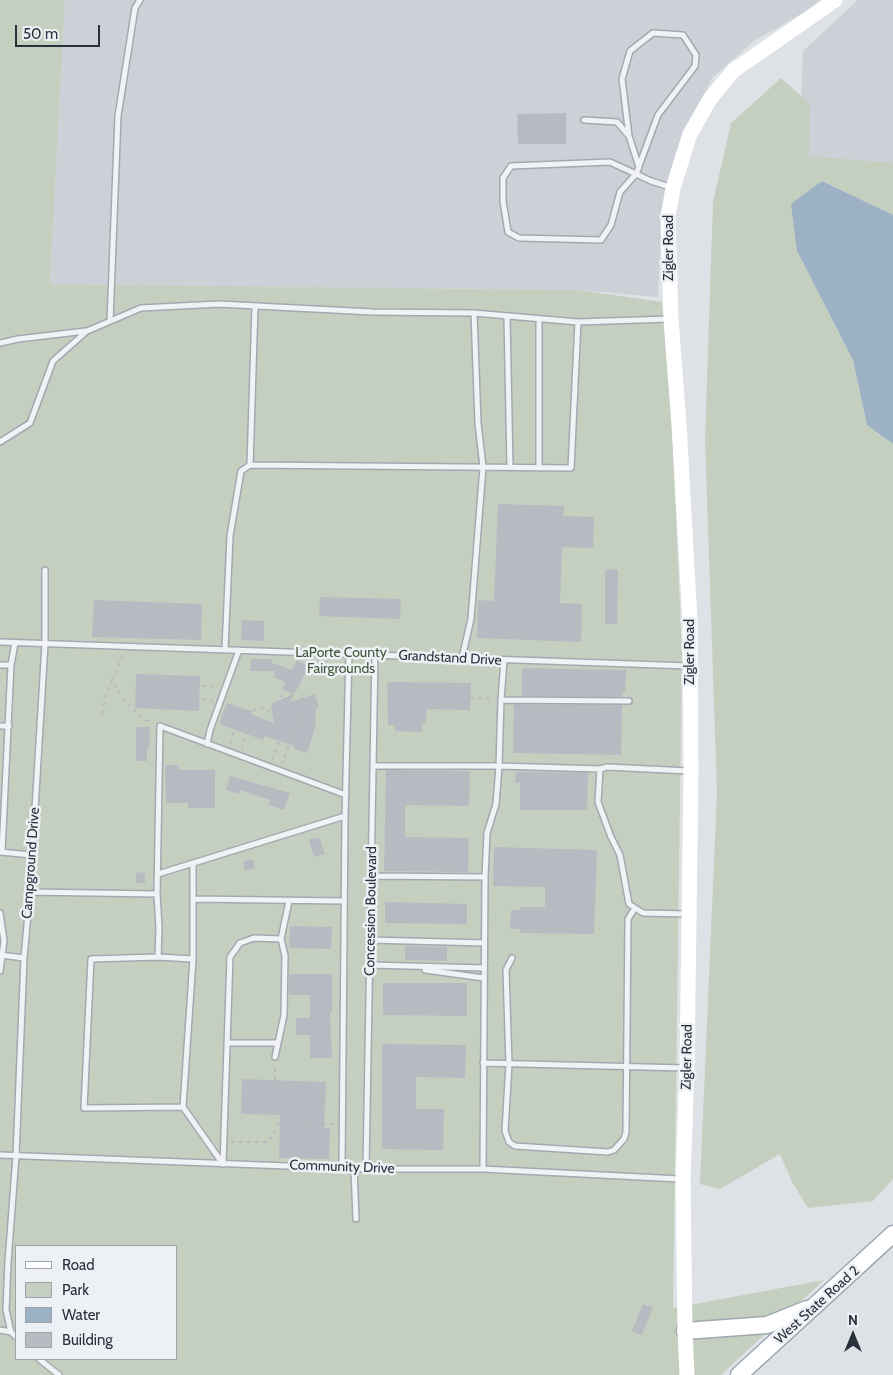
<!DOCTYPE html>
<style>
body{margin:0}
#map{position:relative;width:893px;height:1375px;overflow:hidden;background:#dee2e6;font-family:Cabin,sans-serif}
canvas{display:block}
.legend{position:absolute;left:15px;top:1245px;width:162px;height:115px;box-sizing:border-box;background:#edf0f4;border:1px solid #9fa4aa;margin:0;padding:6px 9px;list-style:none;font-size:15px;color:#29313c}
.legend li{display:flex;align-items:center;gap:10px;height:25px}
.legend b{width:25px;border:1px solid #9fa4aa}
.north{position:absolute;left:828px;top:1310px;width:50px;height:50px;-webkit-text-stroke:4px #edf0f4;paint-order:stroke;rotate:0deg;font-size:14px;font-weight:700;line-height:20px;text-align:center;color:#29313c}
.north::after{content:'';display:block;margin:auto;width:18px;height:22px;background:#29313c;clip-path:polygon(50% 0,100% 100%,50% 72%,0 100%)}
.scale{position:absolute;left:15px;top:25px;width:85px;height:22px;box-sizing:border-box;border:2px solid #29313c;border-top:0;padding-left:6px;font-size:15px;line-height:18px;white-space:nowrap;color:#29313c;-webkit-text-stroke:4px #edf0f4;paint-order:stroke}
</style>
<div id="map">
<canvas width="893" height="1375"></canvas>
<ul class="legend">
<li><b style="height:6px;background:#fff"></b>Road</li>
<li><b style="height:14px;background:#c5cfc0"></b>Park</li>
<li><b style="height:14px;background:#9cb1c3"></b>Water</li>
<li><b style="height:14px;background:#b6bbc2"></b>Building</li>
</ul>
<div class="north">N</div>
<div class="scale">50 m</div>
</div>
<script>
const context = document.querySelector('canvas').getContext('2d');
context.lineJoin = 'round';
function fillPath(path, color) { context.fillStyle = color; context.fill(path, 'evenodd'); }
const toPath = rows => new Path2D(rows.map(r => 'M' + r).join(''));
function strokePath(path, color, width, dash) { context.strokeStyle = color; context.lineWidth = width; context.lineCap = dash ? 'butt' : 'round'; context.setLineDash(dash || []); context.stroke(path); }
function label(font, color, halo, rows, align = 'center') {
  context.font = font + ' Cabin,sans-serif'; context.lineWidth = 5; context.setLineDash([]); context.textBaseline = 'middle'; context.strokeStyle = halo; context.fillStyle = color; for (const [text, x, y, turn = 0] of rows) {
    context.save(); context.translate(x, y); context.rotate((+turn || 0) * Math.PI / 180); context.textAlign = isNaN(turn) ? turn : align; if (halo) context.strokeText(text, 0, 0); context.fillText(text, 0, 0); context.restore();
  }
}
const built = toPath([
 [65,0,821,0,810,9,754,41,712,78,675,154,662,206,658,297,578,290,50,284],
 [858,0,893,0,893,168,799,160,803,51]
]);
const green = toPath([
 [0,0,65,0,50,284,578,290,662,302,672,425,682,652,673,1308,824,1280,726,1370,722,1375,0,1375],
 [16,1246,176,1246,176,1359,16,1359],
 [781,78,810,104,809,156,893,163,893,215,822,181,797,251,853,360,867,425,893,444,893,1179,873,1201,808,1208,792,1182,780,1154,720,1189,700,1184,717,792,705,440,713,202,731,123]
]);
const water = toPath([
 [822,181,893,215,893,444,867,425,853,360,797,251,791,204]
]);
const building = toPath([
 [566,113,566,144,518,144,517,114],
 [498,504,564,506,563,516,594,517,593,548,562,547,560,603,582,604,581,642,477,638,478,600,494,601],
 [605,569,618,570,617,624,605,624],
 [320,597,401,599,400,619,319,616],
 [94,600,202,604,201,640,92,637],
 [242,620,264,621,264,641,241,640],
 [251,659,272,659,272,663,292,670,297,660,309,667,290,702,315,694,319,706,316,707,315,728,307,753,294,749,295,746,265,736,263,740,219,724,227,703,251,711,251,714,274,723,271,706,273,703,293,694,282,689,286,682,273,677,275,671,250,671],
 [522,668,626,670,625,692,622,692,622,697,522,696],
 [136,674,200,676,199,711,135,708],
 [387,682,471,683,470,710,427,709,426,723,422,723,422,732,395,731,395,725,388,725],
 [514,704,622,705,621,755,513,753],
 [136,727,150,727,149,749,147,749,147,761,136,761],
 [165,765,179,765,179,770,215,770,215,808,188,808,188,803,166,803],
 [386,770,470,771,469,806,405,805,405,837,469,838,468,872,384,871],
 [516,772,588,773,587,810,520,810,520,783,515,783],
 [230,776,290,793,284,810,269,805,270,800,240,790,239,794,226,790],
 [319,837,325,854,314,857,309,840],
 [494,847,597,850,594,934,520,933,520,929,510,929,511,910,520,910,520,907,545,907,545,887,493,886],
 [253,859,255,868,245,871,243,862],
 [136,872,145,873,145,883,136,883],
 [385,902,467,904,467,924,385,923],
 [290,926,332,927,331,949,289,948],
 [405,946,447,947,447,961,405,960],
 [289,974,332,974,332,1012,330,1012,332,1058,310,1058,310,1035,296,1035,296,1018,310,1018,310,995,289,995],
 [383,983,467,983,467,1016,383,1015],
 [382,1044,466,1045,465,1078,416,1077,416,1109,444,1109,443,1150,382,1149],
 [242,1079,326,1082,324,1128,330,1128,329,1159,279,1158,280,1115,241,1114],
 [643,1304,653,1307,642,1335,632,1331]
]);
const path = toPath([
 [123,655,112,680,121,696,142,719,153,723],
 [202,686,218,687],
 [470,698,493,699],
 [202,699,213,701],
 [102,714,105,698,112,680],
 [230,744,234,730],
 [242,749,246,721,254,710,262,708,277,715,282,711,283,705,280,696,284,696,292,700,298,709,300,718,282,763],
 [272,760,279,742],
 [275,1080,275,1064],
 [231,1142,269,1142,279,1122,334,1124]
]);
const lane = toPath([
 [584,120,617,122,629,136,639,167,636,174,620,192,611,225,601,240,519,238,508,232,503,201,503,178,511,166,610,162,636,174,651,181,670,187],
 [629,136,622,79,630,51,653,33,683,35,696,55,695,66,658,115,639,166],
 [507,317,510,467],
 [110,321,118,116,135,8,140,0],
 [0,343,18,339,86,331],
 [0,442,30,423,53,361,87,331,141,308,219,304,372,312,474,313,578,322,669,319],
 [250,465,571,468,578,322],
 [539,468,539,319],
 [0,642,689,666],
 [225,649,230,536,241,471,250,465,255,306],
 [462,658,471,619,483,467,478,423,474,313],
 [0,665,11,665],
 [501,700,629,701],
 [0,726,9,726],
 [207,744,210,730,239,650],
 [373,766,499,766,600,769],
 [0,852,32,855],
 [2,852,11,665,15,643],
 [193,864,193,959,158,957,159,928,157,894,160,726,346,795],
 [158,874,345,816],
 [371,876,485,877],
 [30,892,157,894],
 [193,899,344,901],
 [0,913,4,941,0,971],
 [688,914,643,913,629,904,620,855,611,837,598,802,600,769,607,767,689,771],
 [370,940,484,943],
 [0,955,24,958],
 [158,957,91,959,84,1108,183,1107,193,959],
 [512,958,506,970,509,1064,505,1131,509,1142,515,1146,608,1152,614,1150,624,1139,626,1132,628,919,635,908],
 [370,965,484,968],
 [425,970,484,978],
 [227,1043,277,1043],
 [275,1057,284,1015,285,956,281,939],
 [483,1063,685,1068],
 [183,1107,223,1164,230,957,240,943,254,938,281,939,289,901],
 [0,1155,366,1169,483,1169,680,1179],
 [342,1168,345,816,349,653],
 [354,1168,356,1219],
 [366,1169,375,654],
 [483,1169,485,877,487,833,496,804,499,766,501,700,504,660],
 [0,1330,11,1332,16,1337],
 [11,1332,6,1310,8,1262,16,1156,24,958,30,892,45,644,45,570],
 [39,1359,59,1375]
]);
const secondary = toPath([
 [687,1375,685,1331,683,1179,687,1068,691,772,690,622,679,424,671,319,668,217,673,188,690,134,710,99,733,71,835,0]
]);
const primary = toPath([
 [685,1331,767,1325,807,1309],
 [739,1375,893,1234]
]);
const streetNames = [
 ["Zigler Road",669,248,-90],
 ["Zigler Road",690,652,-90],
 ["Grandstand Drive",450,658,3],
 ["Campground Drive",31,863,-86],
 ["Concession Boulevard",371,911,-89],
 ["Zigler Road",687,1057,-89],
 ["Community Drive",342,1167,2],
 ["West State Road 2",817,1305,-42]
];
const parkNames = [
 ["LaPorte County",341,653],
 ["Fairgrounds",341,669]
];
fillPath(built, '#ccd1d8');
fillPath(green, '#c5cfc0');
fillPath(water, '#9cb1c3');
fillPath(building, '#b6bbc2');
strokePath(lane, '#a4a9b0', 8);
strokePath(primary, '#9fa7b1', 19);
strokePath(path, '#b8bcc1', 2, [4, 4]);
strokePath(lane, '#f0f2f5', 5);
strokePath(secondary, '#fff', 15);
strokePath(primary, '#fff', 16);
label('14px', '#29313c', '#edf0f4', streetNames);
label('14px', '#3f5637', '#edf0f4', parkNames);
</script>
